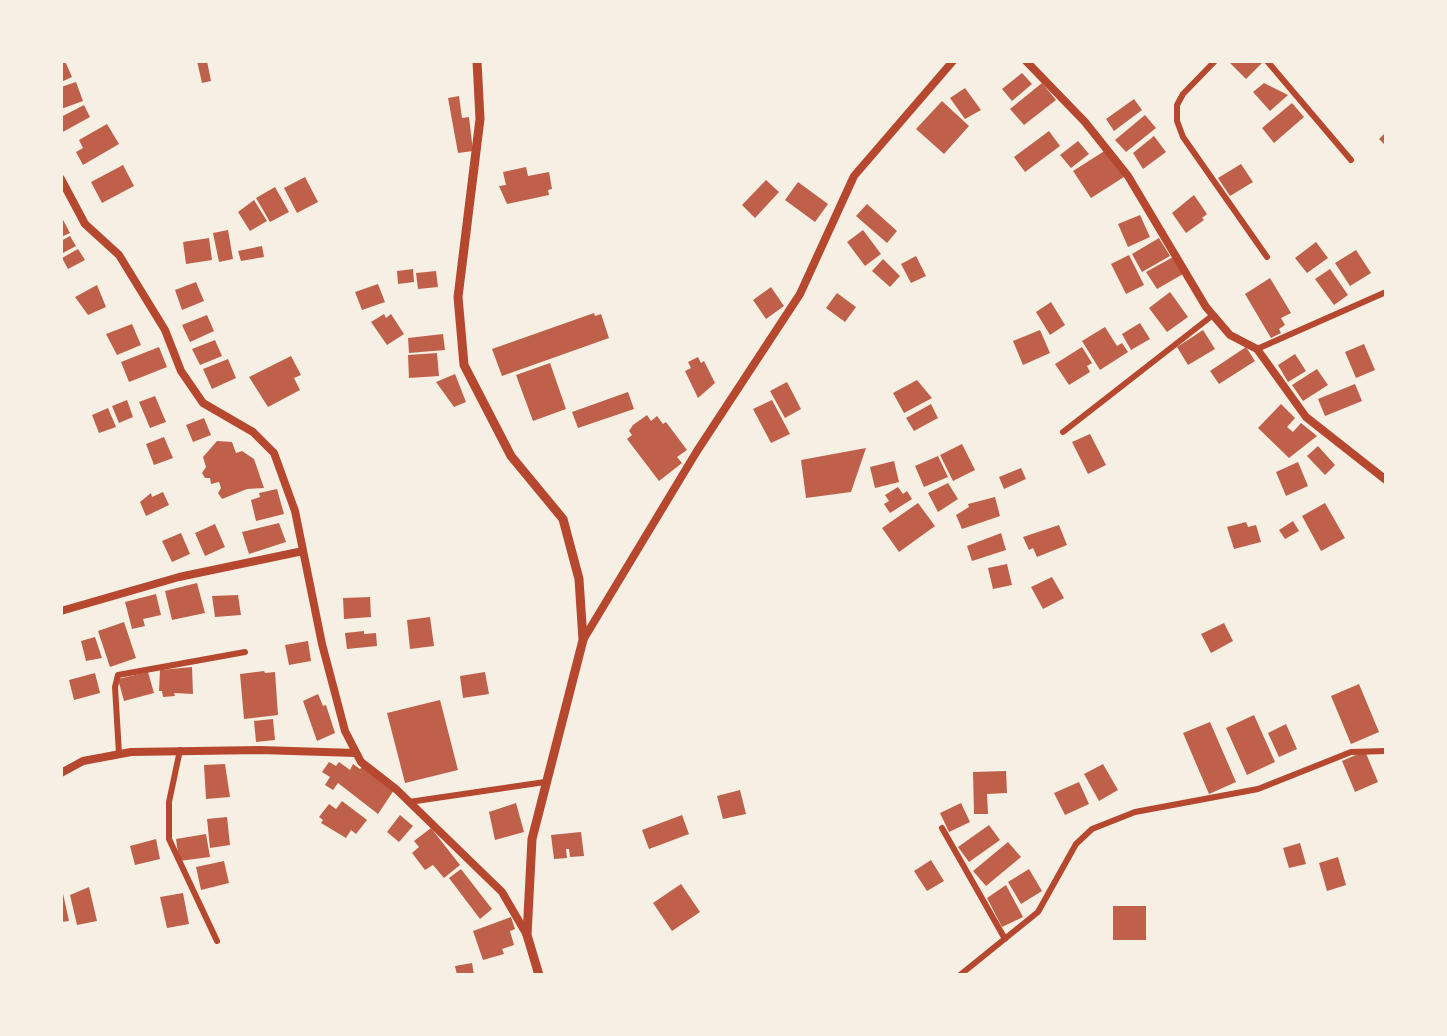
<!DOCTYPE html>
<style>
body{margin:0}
#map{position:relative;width:1447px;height:1036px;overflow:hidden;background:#f6efe4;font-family:Georgia,serif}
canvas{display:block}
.frame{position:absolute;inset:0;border:63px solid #f6efe4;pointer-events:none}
</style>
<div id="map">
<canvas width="1447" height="1036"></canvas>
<div class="frame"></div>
</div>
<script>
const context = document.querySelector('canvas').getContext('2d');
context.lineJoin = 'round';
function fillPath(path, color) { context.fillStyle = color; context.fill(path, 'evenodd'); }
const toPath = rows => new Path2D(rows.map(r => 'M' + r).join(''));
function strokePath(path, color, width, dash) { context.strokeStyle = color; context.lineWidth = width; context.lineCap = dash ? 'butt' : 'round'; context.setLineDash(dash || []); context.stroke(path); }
const building = toPath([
 [61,61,65,61,72,77,61,82],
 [197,61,207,61,211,81,202,83],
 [1228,61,1264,61,1246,79],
 [1022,73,1032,84,1012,101,1002,89],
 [76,82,83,101,61,109,61,87],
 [1042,83,1056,100,1024,125,1010,109],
 [1264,83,1288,95,1270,111,1253,92],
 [965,88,981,110,965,119,950,98],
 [459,96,462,118,469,117,473,151,458,153,448,98],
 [1134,99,1142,110,1114,131,1106,119],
 [942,101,969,126,944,154,916,129],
 [1292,103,1304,117,1274,143,1262,128],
 [84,105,90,117,61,133,61,117],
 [1145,115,1156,128,1126,152,1115,140],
 [107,124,119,144,83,165,76,152,83,148,79,140],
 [1049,131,1060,146,1025,172,1014,157],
 [1386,132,1386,146,1379,139],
 [1154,136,1166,152,1143,169,1133,153],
 [1078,141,1089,154,1071,168,1060,155],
 [1106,150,1124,177,1091,198,1073,171],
 [1241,164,1253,182,1230,196,1218,178],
 [123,165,134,186,102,203,91,182],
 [526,167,528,176,549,172,552,189,548,190,549,195,507,204,499,186,506,185,503,172],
 [305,177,318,202,297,213,284,188],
 [766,180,779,192,755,218,742,205],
 [798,182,828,204,815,222,785,200],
 [275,187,289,212,270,222,256,198],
 [1194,195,1207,214,1202,218,1204,220,1186,233,1172,213],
 [254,200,267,221,250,231,238,212],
 [867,204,897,231,887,243,856,216],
 [1140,215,1150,237,1128,247,1118,224],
 [61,216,70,233,61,237],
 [228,230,233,259,219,262,213,233],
 [863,230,881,254,865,266,847,242],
 [70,236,76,246,61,254,61,241],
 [209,238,212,260,186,264,183,242],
 [1159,238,1170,256,1142,272,1132,254],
 [1316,242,1328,258,1307,273,1295,258],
 [262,246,264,257,241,261,238,251],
 [78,249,85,260,68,269,62,258],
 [1356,250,1371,273,1350,286,1335,263],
 [1129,255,1144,285,1126,294,1111,264],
 [916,256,926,276,911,283,901,264],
 [1173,257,1183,274,1157,289,1146,272],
 [883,259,900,276,890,287,872,271],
 [413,269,414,282,398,284,397,271],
 [1330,269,1348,295,1334,305,1315,279],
 [436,271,438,287,418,289,416,273],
 [1270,278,1291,313,1281,318,1285,325,1279,329,1281,333,1271,338,1245,294],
 [196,282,204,301,182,310,175,290],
 [378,284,385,302,362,310,355,292],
 [97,285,106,307,88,315,75,297],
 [771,287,784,306,766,319,753,300],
 [1170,292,1188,317,1167,332,1149,308],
 [837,293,856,307,845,322,826,308],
 [1051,302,1065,325,1050,335,1036,312],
 [594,313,595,316,601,314,609,338,502,376,492,349],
 [384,314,386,318,391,314,404,334,387,345,371,322],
 [207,315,214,331,190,342,182,325],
 [1140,323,1150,339,1131,350,1122,334],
 [132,324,141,345,117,355,106,334],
 [1105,327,1117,346,1122,343,1128,352,1100,370,1082,341],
 [1040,330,1050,353,1023,365,1013,341],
 [1203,330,1215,349,1188,365,1177,347],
 [443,334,445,350,409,353,408,338],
 [215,340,222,356,200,365,192,349],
 [1364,344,1375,370,1356,378,1345,352],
 [159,347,167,367,129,382,121,362],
 [1082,347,1092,363,1087,366,1090,372,1069,385,1055,364],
 [1246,347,1255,361,1219,384,1210,371],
 [437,353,439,376,409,378,408,355],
 [1295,354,1306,371,1288,382,1278,365],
 [291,356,301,375,294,378,300,390,268,407,249,377],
 [698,357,701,363,704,361,715,383,698,398,685,371,691,368,688,362],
 [228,359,236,378,212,389,203,369],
 [550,363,566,409,533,421,516,375],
 [1317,369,1328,385,1303,401,1292,385],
 [455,374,466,402,454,407,436,382],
 [917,380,932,398,904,413,893,393],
 [787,382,801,409,785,418,770,391],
 [1355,384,1362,401,1325,416,1318,399],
 [628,392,634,409,578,428,572,412],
 [155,396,166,422,150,428,139,402],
 [127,400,133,417,119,423,112,406],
 [772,400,790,434,771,443,753,409],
 [931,404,938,418,914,431,906,418],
 [1281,404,1295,418,1287,427,1293,432,1301,423,1317,436,1289,458,1258,428],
 [108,408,116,427,99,433,92,415],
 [647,415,651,421,657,416,663,424,666,422,687,450,677,457,682,463,659,481,627,439,632,435,629,431,633,425],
 [204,418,211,435,193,442,186,425],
 [1090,434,1106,465,1088,474,1072,442],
 [164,437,173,458,154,465,146,444],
 [217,441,232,442,236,453,242,451,254,459,264,488,247,489,222,499,218,493,221,488,219,482,211,484,210,478,205,478,202,473,206,467,203,457],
 [962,444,975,470,953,481,940,455],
 [1318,446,1335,465,1325,475,1307,456],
 [866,448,851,492,806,498,801,460],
 [938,456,948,477,924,487,915,466],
 [894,461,899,482,875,488,870,467],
 [1298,462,1308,486,1286,496,1276,472],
 [1021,468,1026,479,1004,489,999,477],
 [948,483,958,499,938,512,928,493],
 [898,487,903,494,907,491,912,499,890,513,884,504,889,501,885,495],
 [277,489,284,514,256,521,251,500,260,497,259,493],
 [163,492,169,505,146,516,140,502,151,493,152,497],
 [995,497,1000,516,962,529,956,515,969,507,968,504],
 [918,503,935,526,899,552,882,528],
 [1325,503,1345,538,1321,551,1302,516],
 [1293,521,1299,531,1285,539,1279,530],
 [1246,522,1248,527,1256,525,1261,542,1234,549,1227,527],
 [279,523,286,542,249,554,242,532],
 [215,524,225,547,205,556,195,533],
 [1059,525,1067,545,1037,557,1033,548,1029,550,1023,537],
 [181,533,190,554,172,562,162,541],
 [1001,533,1006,550,972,561,967,546],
 [1007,564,1012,585,993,589,988,568],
 [1052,577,1064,598,1043,609,1031,587],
 [197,583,205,613,172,620,165,591],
 [156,594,161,615,143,619,145,626,132,629,125,602],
 [238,595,241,615,215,617,212,596],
 [370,597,371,617,344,619,343,598],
 [430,617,434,646,410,649,407,620],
 [124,622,136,658,110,667,98,631],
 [1224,623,1233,641,1211,653,1201,634],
 [364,631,364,634,376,633,377,646,347,649,345,633],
 [95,637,102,658,86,661,81,641],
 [308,641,311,661,289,665,285,645],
 [192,667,193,694,174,693,175,696,163,697,162,691,159,691,160,670],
 [264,671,265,673,275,672,278,715,244,719,240,674],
 [148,672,154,693,124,701,118,679],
 [485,672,489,694,463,698,460,676],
 [95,673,100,693,74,700,69,680],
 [1359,684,1379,732,1351,744,1331,696],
 [318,694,323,706,326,705,335,733,317,741,303,701],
 [440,700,458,770,405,783,387,713],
 [1254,715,1275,762,1247,775,1226,728],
 [273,719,275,740,256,742,254,721],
 [1210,722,1236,782,1209,794,1183,733],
 [1286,724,1297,749,1279,757,1268,733],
 [1365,751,1378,782,1355,792,1342,761],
 [329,762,336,766,339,762,350,770,353,764,360,769,362,767,394,790,378,814,338,783,333,790,325,785,330,777,322,772],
 [225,764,230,797,206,799,204,765],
 [1103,764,1118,790,1099,801,1084,774],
 [1006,771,1007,793,987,794,988,814,974,814,973,772],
 [1079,782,1089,804,1065,815,1054,793],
 [740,790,746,814,723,819,717,796],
 [342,801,367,820,356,834,351,830,346,838,321,823,323,820,319,817,329,804,336,809],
 [516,803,524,832,495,840,489,812],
 [961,803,970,822,949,832,940,813],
 [400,815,413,826,399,842,387,832],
 [682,815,689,834,649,849,642,830],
 [227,817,230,845,210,848,207,819],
 [989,825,1000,840,969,862,958,847],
 [431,828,460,865,444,878,433,865,425,870,412,853,419,847,414,841],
 [581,832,584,856,570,857,569,849,566,849,567,858,554,859,551,835],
 [206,834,210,857,179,861,176,839],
 [156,839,160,859,135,865,130,846],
 [1008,842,1021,857,986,886,973,871],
 [1300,843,1306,864,1289,868,1283,848],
 [1338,857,1346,885,1327,891,1319,863],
 [931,860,944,881,927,891,914,871],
 [224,861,229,883,201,890,196,867],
 [461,869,492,909,480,919,449,878],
 [1029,869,1042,891,1021,904,1008,882],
 [681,884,700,912,672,931,653,903],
 [1006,885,1023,917,1002,927,987,898],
 [89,887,97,921,77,925,70,895],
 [62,889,69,921,61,922,61,890],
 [183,893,189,924,167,928,160,897],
 [1113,906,1146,906,1146,940,1113,940],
 [511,917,515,929,510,931,514,945,502,949,504,954,483,960,473,931],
 [472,963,474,975,457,975,455,966]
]);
const minor = toPath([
 [1215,61,1183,94,1177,105,1177,121,1183,137,1267,257],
 [1267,61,1351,160],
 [1257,349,1386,292],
 [1063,432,1213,315],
 [180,750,169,802,169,839,217,941],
 [119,754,115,687,118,675,245,652],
 [409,802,545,782],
 [942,828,1005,939],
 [960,975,1038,912,1076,844,1092,829,1135,812,1258,789,1351,752,1386,751]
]);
const tertiary = toPath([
 [1026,61,1085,122,1128,176,1206,307,1230,335,1257,349,1306,417,1386,480],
 [61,179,85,224,119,255,165,330,181,371,203,403,253,432,274,453,295,511,322,644,345,731,361,762,397,790,502,892,527,935],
 [61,611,179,577,303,551],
 [583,640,697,451,800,294,854,176,953,61],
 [61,773,83,761,131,752,260,750,356,753]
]);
const secondary = toPath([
 [477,61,480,119,458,297,464,365,511,456,563,519,579,579,583,640,532,839,527,935,539,975]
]);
fillPath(building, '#bf614a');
strokePath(minor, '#b5482f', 6);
strokePath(tertiary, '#b5482f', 8);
strokePath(secondary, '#b5482f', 9);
</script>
